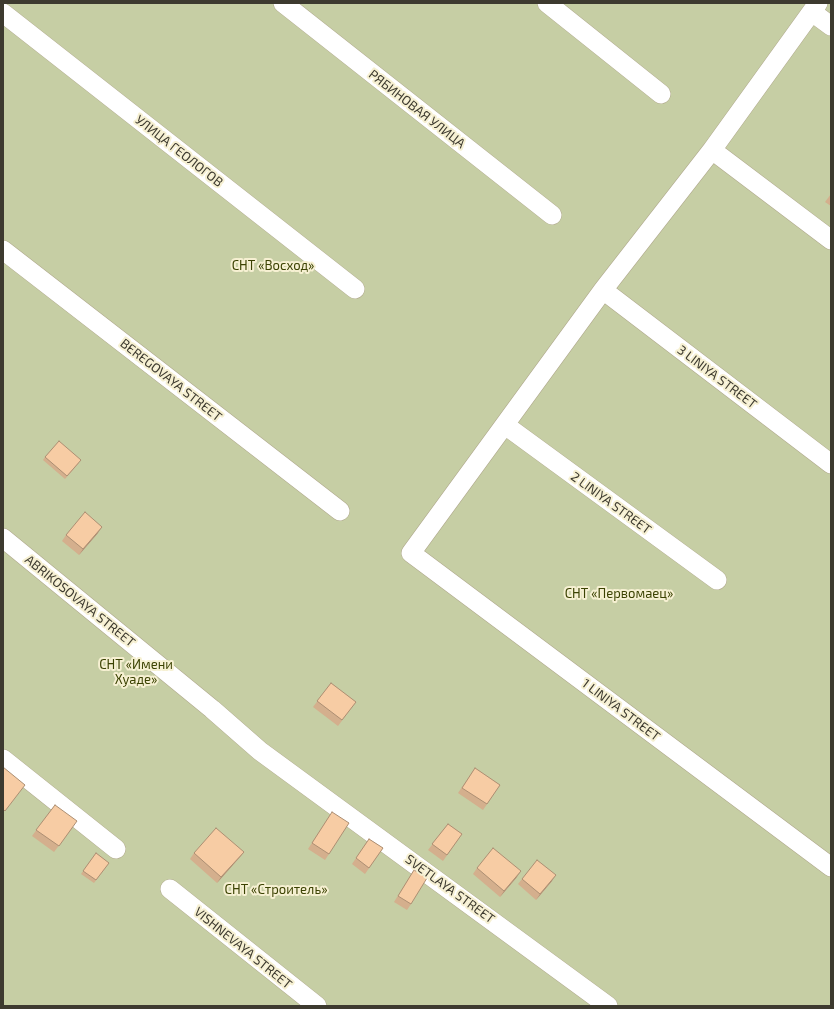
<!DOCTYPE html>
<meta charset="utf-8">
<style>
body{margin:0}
#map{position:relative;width:834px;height:1009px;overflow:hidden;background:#f6f0d2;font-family:"Exo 2",sans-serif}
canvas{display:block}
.frame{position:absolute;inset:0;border:4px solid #3d3a2f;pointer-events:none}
</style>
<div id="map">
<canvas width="834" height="1009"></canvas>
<div class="frame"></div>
</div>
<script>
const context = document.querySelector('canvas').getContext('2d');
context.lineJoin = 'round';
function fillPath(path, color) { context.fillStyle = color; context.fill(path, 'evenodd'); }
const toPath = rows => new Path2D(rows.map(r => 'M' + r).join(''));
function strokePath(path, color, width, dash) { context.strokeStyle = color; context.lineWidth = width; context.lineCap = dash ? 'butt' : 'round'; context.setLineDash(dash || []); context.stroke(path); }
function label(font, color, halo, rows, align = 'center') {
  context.font = font + ' "Exo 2",sans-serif'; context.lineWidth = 4; context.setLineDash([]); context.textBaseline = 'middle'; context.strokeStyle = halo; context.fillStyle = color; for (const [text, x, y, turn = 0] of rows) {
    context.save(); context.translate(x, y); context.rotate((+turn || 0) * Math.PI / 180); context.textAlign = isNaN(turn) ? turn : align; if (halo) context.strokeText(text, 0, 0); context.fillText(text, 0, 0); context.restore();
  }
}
const green = toPath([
 [3,3,831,3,831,1006,3,1006]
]);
const minor = toPath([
 [283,3,552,215],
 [547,3,661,94],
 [818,3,712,150,603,290,411,553,831,867],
 [812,12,831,26],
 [3,13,355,289],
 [712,150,831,240],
 [3,250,340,511],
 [603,290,831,464],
 [505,425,717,580],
 [3,538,212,709,260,751,608,1006],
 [3,759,116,849],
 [170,889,317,1006]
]);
const wall = toPath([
 [831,194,831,206,825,202],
 [45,457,79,463,65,479,43,460],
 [98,533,79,555,62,541,66,535],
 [331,683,356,702,338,726,313,707],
 [475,768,500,785,483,810,458,793],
 [55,805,73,827,54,852,32,836],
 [328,818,329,854,325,860,308,849],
 [448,824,462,834,443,861,428,850],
 [369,839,383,848,365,874,352,864],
 [244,852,240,857,217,883,190,859,194,853],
 [96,853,109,863,94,883,81,874],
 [477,868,517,877,500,897,473,874],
 [414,870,411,904,407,910,394,902],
 [522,879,552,881,536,900,518,884]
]);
const shadedWall = toPath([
 [102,527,98,533,79,555,83,549],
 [244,852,240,857,217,883,221,877],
 [521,871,517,877,500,897,504,891],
 [556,875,552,881,536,900,540,894]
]);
const building = toPath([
 [59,441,81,460,67,476,45,457,59,441],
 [85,512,102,527,83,549,66,535,85,512],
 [331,683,356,702,342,720,317,701,331,683],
 [3,767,25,785,5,811,3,809,3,767],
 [475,768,500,785,487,804,462,788,475,768],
 [55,805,77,821,59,846,36,830,55,805],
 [332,812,349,823,329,854,312,843,332,812],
 [448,824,462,834,447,855,432,844,448,824],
 [216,828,244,852,221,877,194,853,216,828],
 [369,839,383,848,369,868,356,858,369,839],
 [493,848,521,871,504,891,477,868,493,848],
 [96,853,109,863,96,880,83,871,96,853],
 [537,860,556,875,540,894,522,879,537,860],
 [414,870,427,878,411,904,398,896,414,870]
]);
const streetNames = [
 ["РЯБИНОВАЯ УЛИЦА",417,109,38],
 ["УЛИЦА ГЕОЛОГОВ",179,151,38],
 ["3 LINIYA STREET",717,377,37],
 ["BEREGOVAYA STREET",171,380,38],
 ["2 LINIYA STREET",611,503,36],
 ["ABRIKOSOVAYA STREET",80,601,39],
 ["1 LINIYA STREET",621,710,37],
 ["SVETLAYA STREET",450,889,36],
 ["VISHNEVAYA STREET",243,948,39]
];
const parkNames = [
 ["СНТ «Восход»",273,266],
 ["СНТ «Первомаец»",619,594],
 ["СНТ «Имени",136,665],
 ["Хуаде»",136,680],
 ["СНТ «Строитель»",276,890]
];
fillPath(green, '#c6cea4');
strokePath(minor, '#b0a98d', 20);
strokePath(minor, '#fff', 19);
fillPath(wall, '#d4af8d');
fillPath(shadedWall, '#ad8f73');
fillPath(building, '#f7cca4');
strokePath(building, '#ad8f73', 1);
label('13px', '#3d3a2f', '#f6f0d2', streetNames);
label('13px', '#3b4202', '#f6f0d2', parkNames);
</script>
